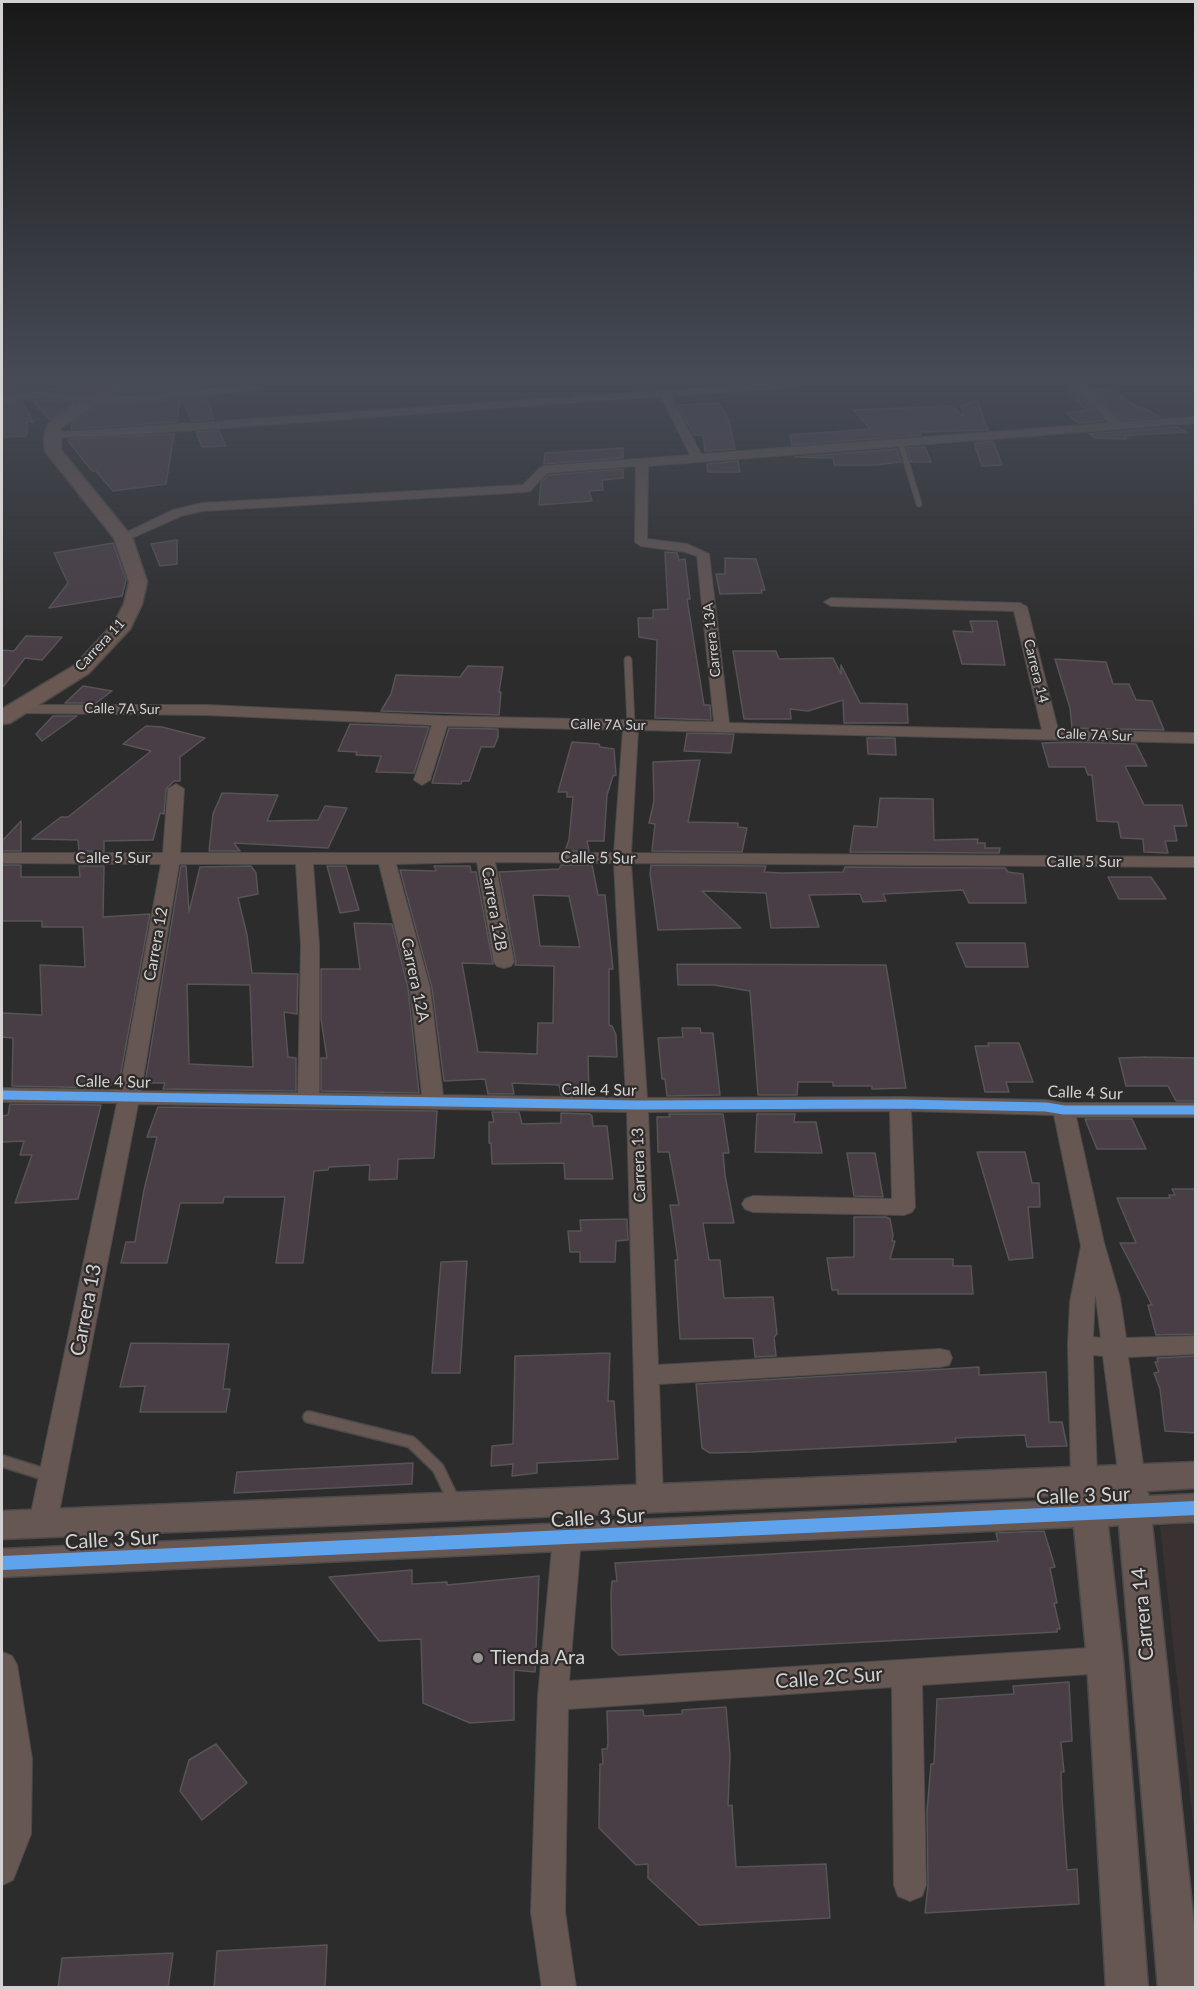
<!DOCTYPE html>
<style>
body{margin:0}
#map{position:relative;width:1197px;height:1989px;overflow:hidden;background:#2d2c2c;font-family:Lato,sans-serif}
canvas{display:block}
.frame{position:absolute;inset:0;border:3px solid #d3d1d1;pointer-events:none}
</style>
<div id="map">
<canvas width="1197" height="1989"></canvas>
<div class="frame"></div>
</div>
<script>
const context = document.querySelector('canvas').getContext('2d');
context.lineJoin = 'round';
function fillPath(path, color) { context.fillStyle = color; context.fill(path, 'evenodd'); }
const toPath = rows => new Path2D(rows.map(r => 'M' + r).join(''));
function strokePath(path, color, width, dash) { context.strokeStyle = color; context.lineWidth = width; context.lineCap = dash ? 'butt' : 'round'; context.setLineDash(dash || []); context.stroke(path); }
function label(font, color, halo, rows, align = 'center') {
  context.font = font + ' Lato,sans-serif'; context.lineWidth = 4.5; context.setLineDash([]); context.textBaseline = 'middle'; context.strokeStyle = halo; context.fillStyle = color; for (const [text, x, y, turn = 0] of rows) {
    context.save(); context.translate(x, y); context.rotate((+turn || 0) * Math.PI / 180); context.textAlign = isNaN(turn) ? turn : align; if (halo) context.strokeText(text, 0, 0); context.fillText(text, 0, 0); context.restore();
  }
}
const built = toPath([
 [1195,1523,1196,1523,1195,1839,1160,1526]
]);
const building = toPath([
 [2,380,11,380,17,391,2,397,2,380],
 [68,380,86,382,119,380,93,393,50,390,68,380],
 [145,380,197,380,201,387,119,394,145,380],
 [1109,389,1139,408,1143,408,1160,417,1122,420,1093,390,1109,389],
 [1067,391,1076,391,1104,421,1078,423,1066,413,1087,411,1067,391],
 [206,397,214,419,191,421,183,399,206,397],
 [180,399,177,422,71,429,72,423,100,404,114,405,180,399],
 [977,400,988,430,920,432,921,435,792,445,790,435,870,429,854,410,951,406,965,417,961,406,977,400],
 [22,401,33,422,27,421,27,433,26,436,4,437,4,414,2,414,2,407,22,401],
 [33,401,44,400,75,402,50,420,33,401],
 [719,403,729,420,735,449,705,451,703,435,694,435,678,405,719,403],
 [1177,427,1186,432,1133,435,1125,436,1127,439,1095,438,1089,434,1177,427],
 [219,430,226,446,202,447,196,432,219,430],
 [174,434,166,484,113,491,96,471,92,471,68,441,69,439,174,434],
 [993,441,1002,465,982,466,974,443,993,441],
 [925,447,931,462,911,462,907,448,925,447],
 [623,448,623,458,544,464,545,453,623,448],
 [897,449,901,462,875,465,834,465,833,458,795,457,897,449],
 [738,461,740,472,708,472,707,464,738,461],
 [623,469,623,478,602,480,603,490,589,491,592,501,539,505,541,483,548,475,623,469],
 [177,540,177,564,160,566,151,544,177,540],
 [113,543,126,580,122,596,49,608,68,583,54,553,113,543],
 [665,552,677,553,679,560,685,559,690,599,687,599,704,705,710,705,711,720,655,718,657,640,639,637,638,618,653,618,653,610,668,609,665,552],
 [725,558,756,559,765,590,761,590,762,593,720,594,716,574,725,574,725,558],
 [970,621,997,621,1005,665,962,664,953,631,973,632,970,621],
 [26,636,62,637,42,660,25,658,2,688,2,650,14,651,26,636],
 [733,651,776,651,779,659,833,658,841,674,841,665,860,703,907,704,908,723,844,723,843,700,808,711,790,709,791,719,744,719,733,651],
 [1055,659,1106,662,1113,684,1129,684,1136,700,1152,701,1164,730,1072,728,1070,708,1055,659],
 [468,666,503,667,499,692,501,692,499,715,381,711,391,694,396,675,460,677,468,666],
 [83,686,112,691,96,703,65,703,83,686],
 [53,716,77,716,42,741,36,734,53,716],
 [350,724,429,727,414,773,376,772,381,756,356,755,357,752,338,751,350,724],
 [146,726,162,727,205,738,180,757,180,781,174,781,166,789,164,814,160,813,153,840,104,841,104,851,79,851,78,840,32,839,61,817,68,817,151,751,123,744,146,726],
 [449,728,498,729,498,737,494,747,481,747,469,781,462,781,461,784,432,783,449,728],
 [687,733,734,734,731,753,684,751,687,733],
 [867,738,895,738,896,755,868,754,867,738],
 [572,742,599,744,600,747,614,749,616,775,613,776,607,795,604,841,587,841,589,851,565,851,569,840,573,797,567,797,567,792,558,792,572,742],
 [1075,742,1136,744,1147,766,1125,766,1144,805,1182,805,1187,826,1174,826,1177,841,1165,841,1168,853,1144,852,1143,839,1121,838,1118,822,1097,821,1092,775,1088,775,1085,767,1049,767,1042,743,1075,742],
 [700,760,688,822,738,823,738,827,747,828,742,852,652,851,655,824,649,823,654,801,653,762,700,760],
 [222,793,278,795,267,821,318,820,325,806,347,808,328,848,234,843,240,851,209,851,213,814,222,793],
 [880,798,933,799,934,840,978,839,977,843,985,843,985,848,1000,848,999,853,850,852,854,826,877,827,880,798],
 [21,821,21,851,2,851,2,841,21,821],
 [2,865,21,865,21,877,80,877,79,866,104,866,103,917,150,914,119,1083,110,1082,111,1085,106,1088,12,1086,13,1038,2,1037,2,1013,42,1015,40,965,85,967,83,927,42,927,42,921,2,921,2,865],
 [561,865,592,865,598,895,605,895,613,969,609,969,609,1025,612,1026,616,1035,617,1057,588,1056,589,1095,561,1095,559,1085,512,1083,514,1094,488,1094,485,1079,444,1081,432,988,400,870,436,871,434,866,470,866,471,872,476,872,493,964,462,963,478,1052,537,1054,538,1023,553,1023,554,966,515,965,516,962,499,872,559,869,561,865],
 [533,895,569,896,580,947,540,946,533,895],
 [651,865,766,866,764,872,782,873,843,872,845,867,1005,868,1008,872,1023,874,1026,903,969,903,963,890,883,894,886,901,863,902,860,894,809,895,819,927,771,928,766,893,702,891,741,928,658,930,650,874,651,865],
 [181,866,186,866,189,912,200,867,251,866,256,873,258,894,238,898,247,935,252,973,298,974,297,1014,284,1012,288,1057,296,1058,296,1091,163,1089,165,1083,145,1083,181,866],
 [187,984,250,985,253,1067,189,1064,187,984],
 [327,866,346,866,359,910,340,913,327,866],
 [1108,877,1151,877,1166,899,1119,899,1108,877],
 [354,923,392,924,408,988,419,1093,321,1091,321,1058,327,1058,321,1019,321,969,360,969,354,923],
 [956,943,1025,943,1028,967,966,967,956,943],
 [677,964,886,965,906,1088,872,1089,872,1086,833,1086,833,1082,798,1082,797,1095,758,1095,750,991,714,985,678,985,677,964],
 [682,1028,700,1028,701,1033,713,1033,720,1095,667,1096,665,1079,662,1079,658,1038,683,1037,682,1028],
 [988,1043,1019,1043,1033,1082,1006,1082,1009,1092,985,1092,975,1046,989,1046,988,1043],
 [1146,1057,1196,1058,1196,1101,1176,1101,1168,1086,1126,1086,1119,1058,1146,1057],
 [10,1104,101,1105,78,1199,15,1203,32,1155,20,1155,24,1141,2,1142,2,1116,8,1115,10,1104],
 [158,1107,437,1111,434,1158,398,1159,397,1179,369,1180,370,1165,329,1167,328,1170,314,1171,303,1263,276,1263,285,1197,224,1197,223,1203,180,1203,167,1263,121,1263,126,1242,135,1242,144,1190,157,1137,147,1137,158,1107],
 [492,1112,519,1112,522,1124,561,1123,561,1113,590,1114,592,1116,593,1126,607,1126,613,1179,565,1179,564,1163,492,1164,491,1143,489,1143,489,1122,494,1122,492,1112],
 [669,1114,723,1114,729,1153,723,1153,725,1175,734,1223,703,1223,709,1260,720,1260,724,1298,773,1297,777,1334,774,1337,776,1356,755,1357,753,1338,680,1339,675,1260,678,1260,670,1205,679,1205,669,1152,658,1152,657,1117,670,1117,669,1114],
 [757,1114,795,1114,794,1122,816,1122,822,1153,755,1152,757,1114],
 [1085,1119,1132,1119,1146,1149,1097,1149,1085,1119],
 [977,1152,1025,1152,1032,1183,1039,1183,1040,1207,1028,1207,1033,1258,1009,1260,977,1152],
 [847,1153,875,1153,883,1197,854,1196,847,1153],
 [1172,1189,1196,1189,1196,1334,1156,1335,1148,1305,1152,1305,1120,1243,1136,1243,1117,1198,1170,1198,1169,1195,1175,1195,1172,1189],
 [854,1217,886,1217,890,1219,893,1235,892,1241,895,1241,890,1259,953,1259,953,1266,971,1266,973,1294,838,1294,838,1290,832,1290,827,1258,854,1257,854,1217],
 [627,1219,628,1240,616,1241,615,1262,580,1262,580,1252,570,1252,568,1231,581,1231,580,1220,627,1219],
 [467,1261,460,1373,432,1373,441,1262,467,1261],
 [131,1343,229,1344,223,1389,230,1389,226,1412,140,1412,145,1386,120,1387,131,1343],
 [610,1353,608,1401,614,1401,618,1459,537,1463,537,1473,512,1476,513,1464,491,1466,492,1446,513,1444,515,1356,610,1353],
 [1196,1356,1196,1433,1165,1431,1160,1389,1154,1373,1159,1372,1155,1362,1158,1362,1157,1358,1196,1356],
 [979,1367,979,1375,1046,1372,1049,1422,1062,1422,1067,1446,1027,1447,1025,1435,955,1438,956,1442,751,1452,710,1453,702,1448,696,1384,979,1367],
 [413,1463,412,1484,234,1493,237,1472,413,1463],
 [1044,1531,1055,1567,1050,1568,1057,1603,1054,1603,1060,1629,1057,1629,1057,1632,619,1655,612,1648,611,1593,612,1581,617,1581,615,1563,998,1541,996,1533,1044,1531],
 [412,1570,412,1584,447,1582,447,1585,539,1576,535,1672,514,1670,514,1720,470,1723,423,1703,421,1639,379,1641,329,1577,412,1570],
 [1069,1682,1072,1741,1061,1742,1064,1772,1061,1772,1062,1799,1067,1870,1077,1869,1079,1904,925,1913,928,1885,927,1811,931,1764,934,1764,937,1699,1014,1694,1013,1686,1069,1682],
 [726,1707,730,1755,728,1806,732,1805,736,1867,826,1864,830,1918,699,1925,648,1878,648,1864,636,1865,599,1828,600,1764,603,1764,602,1749,607,1749,608,1743,607,1711,643,1710,644,1716,682,1714,682,1710,726,1707],
 [216,1744,247,1783,202,1820,180,1791,189,1760,216,1744],
 [327,1945,325,1988,214,1988,217,1951,327,1945],
 [173,1953,168,1988,58,1988,62,1958,173,1953]
]);
const serviceFar3 = toPath([
 [900,441,919,504]
]);
const serviceFar2 = toPath([
 [628,660,631,725]
]);
const serviceFar1 = toPath([
 [309,1417,411,1442,438,1468,453,1499],
 [2,1461,50,1476]
]);
const service = toPath([
 [452,1498,455,1504]
]);
const minor = toPath([
 [1069,380,1080,380,1121,422,1196,417,1196,423,648,466,647,539,687,544,709,554,729,723,1042,730,1014,611,831,606,824,602,831,598,1020,603,1027,607,1058,730,1196,733,1196,743,638,730,631,853,1196,857,1196,867,631,863,647,1098,900,1097,1046,1100,1064,1103,1196,1103,1196,1117,1076,1117,1104,1243,1120,1298,1126,1338,1196,1336,1196,1354,1128,1357,1145,1479,1141,1487,1132,1490,1123,1487,1119,1479,1103,1356,1093,1355,1097,1480,1093,1488,1084,1491,1075,1488,1071,1480,1068,1345,1070,1302,1081,1246,1054,1115,911,1111,915,1207,912,1212,904,1215,753,1212,745,1209,742,1204,745,1199,753,1196,892,1199,890,1111,648,1112,658,1365,940,1349,949,1351,952,1358,949,1365,940,1367,659,1384,663,1498,660,1506,650,1509,640,1506,637,1498,627,1112,138,1104,57,1523,53,1531,43,1534,33,1531,29,1523,117,1103,2,1102,2,1088,120,1090,161,864,2,863,2,853,163,853,168,789,176,784,184,789,180,853,614,853,623,730,447,726,430,780,422,785,414,780,432,725,207,715,20,713,12,708,15,705,207,705,441,716,714,722,697,556,685,552,641,546,635,542,636,466,547,473,530,491,526,492,202,511,181,516,127,540,119,540,117,537,173,510,202,503,523,485,540,468,544,466,690,455,661,396,140,434,52,438,46,435,48,433,792,382,796,383,796,387,671,396,701,454,1109,423,1069,380],
 [477,862,494,962,497,966,504,968,511,966,514,962,495,862,614,863,626,1098,443,1095,430,988,396,864,477,862],
 [179,864,296,864,301,945,298,1093,141,1091,179,864],
 [313,864,379,864,410,988,422,1095,319,1093,319,945,313,864],
 [1095,1295,1096,1298,1101,1338,1093,1337,1095,1295],
 [256,385,261,388,260,390,114,403,44,398,19,399,2,405,2,399,18,393,44,392,114,397,256,385],
 [567,1527,577,1530,581,1538,569,1681,1105,1647,1115,1651,1120,1660,1115,1669,1105,1673,922,1685,926,1885,922,1896,910,1901,898,1896,894,1885,892,1687,568,1709,565,1912,576,1988,542,1988,531,1912,538,1696,553,1538,557,1530,567,1527],
 [2,1652,12,1656,17,1665,32,1759,31,1834,13,1880,2,1885,2,1652]
]);
const tertiary = toPath([
 [1196,1462,1196,1488,1147,1491,1149,1496,1196,1494,1196,1522,1152,1524,1196,1944,1196,1988,1158,1988,1119,1525,1108,1526,1123,1660,1148,1988,1106,1988,1087,1660,1074,1527,2,1577,2,1549,1071,1500,1074,1495,2,1539,2,1511,1196,1462],
 [1101,1493,1119,1493,1116,1498,1104,1499,1101,1493]
]);
const secondary = toPath([
 [124,380,143,380,97,403,61,428,61,450,132,537,147,582,142,604,130,629,89,673,10,723,2,724,2,709,75,665,114,623,124,604,129,582,114,538,45,451,44,435,49,423,65,410,124,380]
]);
const cyclewayFar1 = toPath([
 [2,1095,637,1105,900,1104,1046,1107,1064,1110,1196,1110]
]);
const cycleway = toPath([
 [2,1563,1196,1508]
]);
const markers = [
 [478,1658,6,"#999797"]
];
const farStreetnames = [
 ["Carrera 13A",712,640,-96],
 ["Carrera 11",100,645,-47],
 ["Carrera 14",1036,671,76],
 ["Calle 7A Sur",122,709,1],
 ["Calle 7A Sur",608,725,1],
 ["Calle 7A Sur",1094,735,2]
];
const streetNames = [
 ["Calle 5 Sur",113,858],
 ["Calle 5 Sur",598,858,1],
 ["Calle 5 Sur",1084,862],
 ["Carrera 12B",494,909,80],
 ["Carrera 12",156,944,-80],
 ["Carrera 12A",415,980,78],
 ["Calle 4 Sur",113,1082,1],
 ["Calle 4 Sur",599,1090,1],
 ["Calle 4 Sur",1085,1093,2],
 ["Carrera 13",639,1165,-92]
];
const nearStreetnames = [
 ["Carrera 13",86,1310,-79],
 ["Calle 3 Sur",1083,1496,-2],
 ["Calle 3 Sur",598,1518,-3],
 ["Calle 3 Sur",112,1540,-3],
 ["Carrera 14",1143,1614,-95],
 ["Calle 2C Sur",829,1678,-4]
];
const nearPoinames = [
 ["Tienda Ara",490,1658]
];
fillPath(built, '#3a3132');
fillPath(building, '#4a3e46');
strokePath(building, '#565455', 1.5);
strokePath(serviceFar3, '#4b4a4a', 7);
strokePath(serviceFar2, '#4b4a4a', 9);
strokePath(serviceFar1, '#4b4a4a', 14);
strokePath(service, '#4b4a4a', 17);
strokePath(minor, '#4b4a4a', 2);
strokePath(tertiary, '#4b4a4a', 3);
strokePath(secondary, '#4b4a4a', 3);
strokePath(serviceFar3, '#675753', 5);
strokePath(serviceFar2, '#675753', 7);
strokePath(serviceFar1, '#675753', 11);
strokePath(service, '#675753', 14);
fillPath(minor, '#675753');
fillPath(tertiary, '#675753');
fillPath(secondary, '#6c5852');
strokePath(cyclewayFar1, '#60a3ed', 9);
strokePath(cycleway, '#60a3ed', 14);
const sky = context.createLinearGradient(0, 0, 0, 658);
sky.addColorStop(0, '#191818');
sky.addColorStop(0.58, '#464b56');
sky.addColorStop(1, '#464b5600');
context.fillStyle = sky;
context.fillRect(0, 0, 1197, 658);
for (const [x, y, r, color] of markers) { const dot = new Path2D(); dot.arc(x, y, r, 0, 2 * Math.PI); context.fillStyle = color; context.fill(dot); strokePath(dot, '#2e2b2b', 2); }
label('14px', '#d3d1d1', '#2e2b2b', farStreetnames);
label('16px', '#d3d1d1', '#2e2b2b', streetNames);
label('20px', '#d3d1d1', '#2e2b2b', nearStreetnames);
label('20px', '#d3d1d1', '#2e2b2b', nearPoinames, 'left');
</script>
